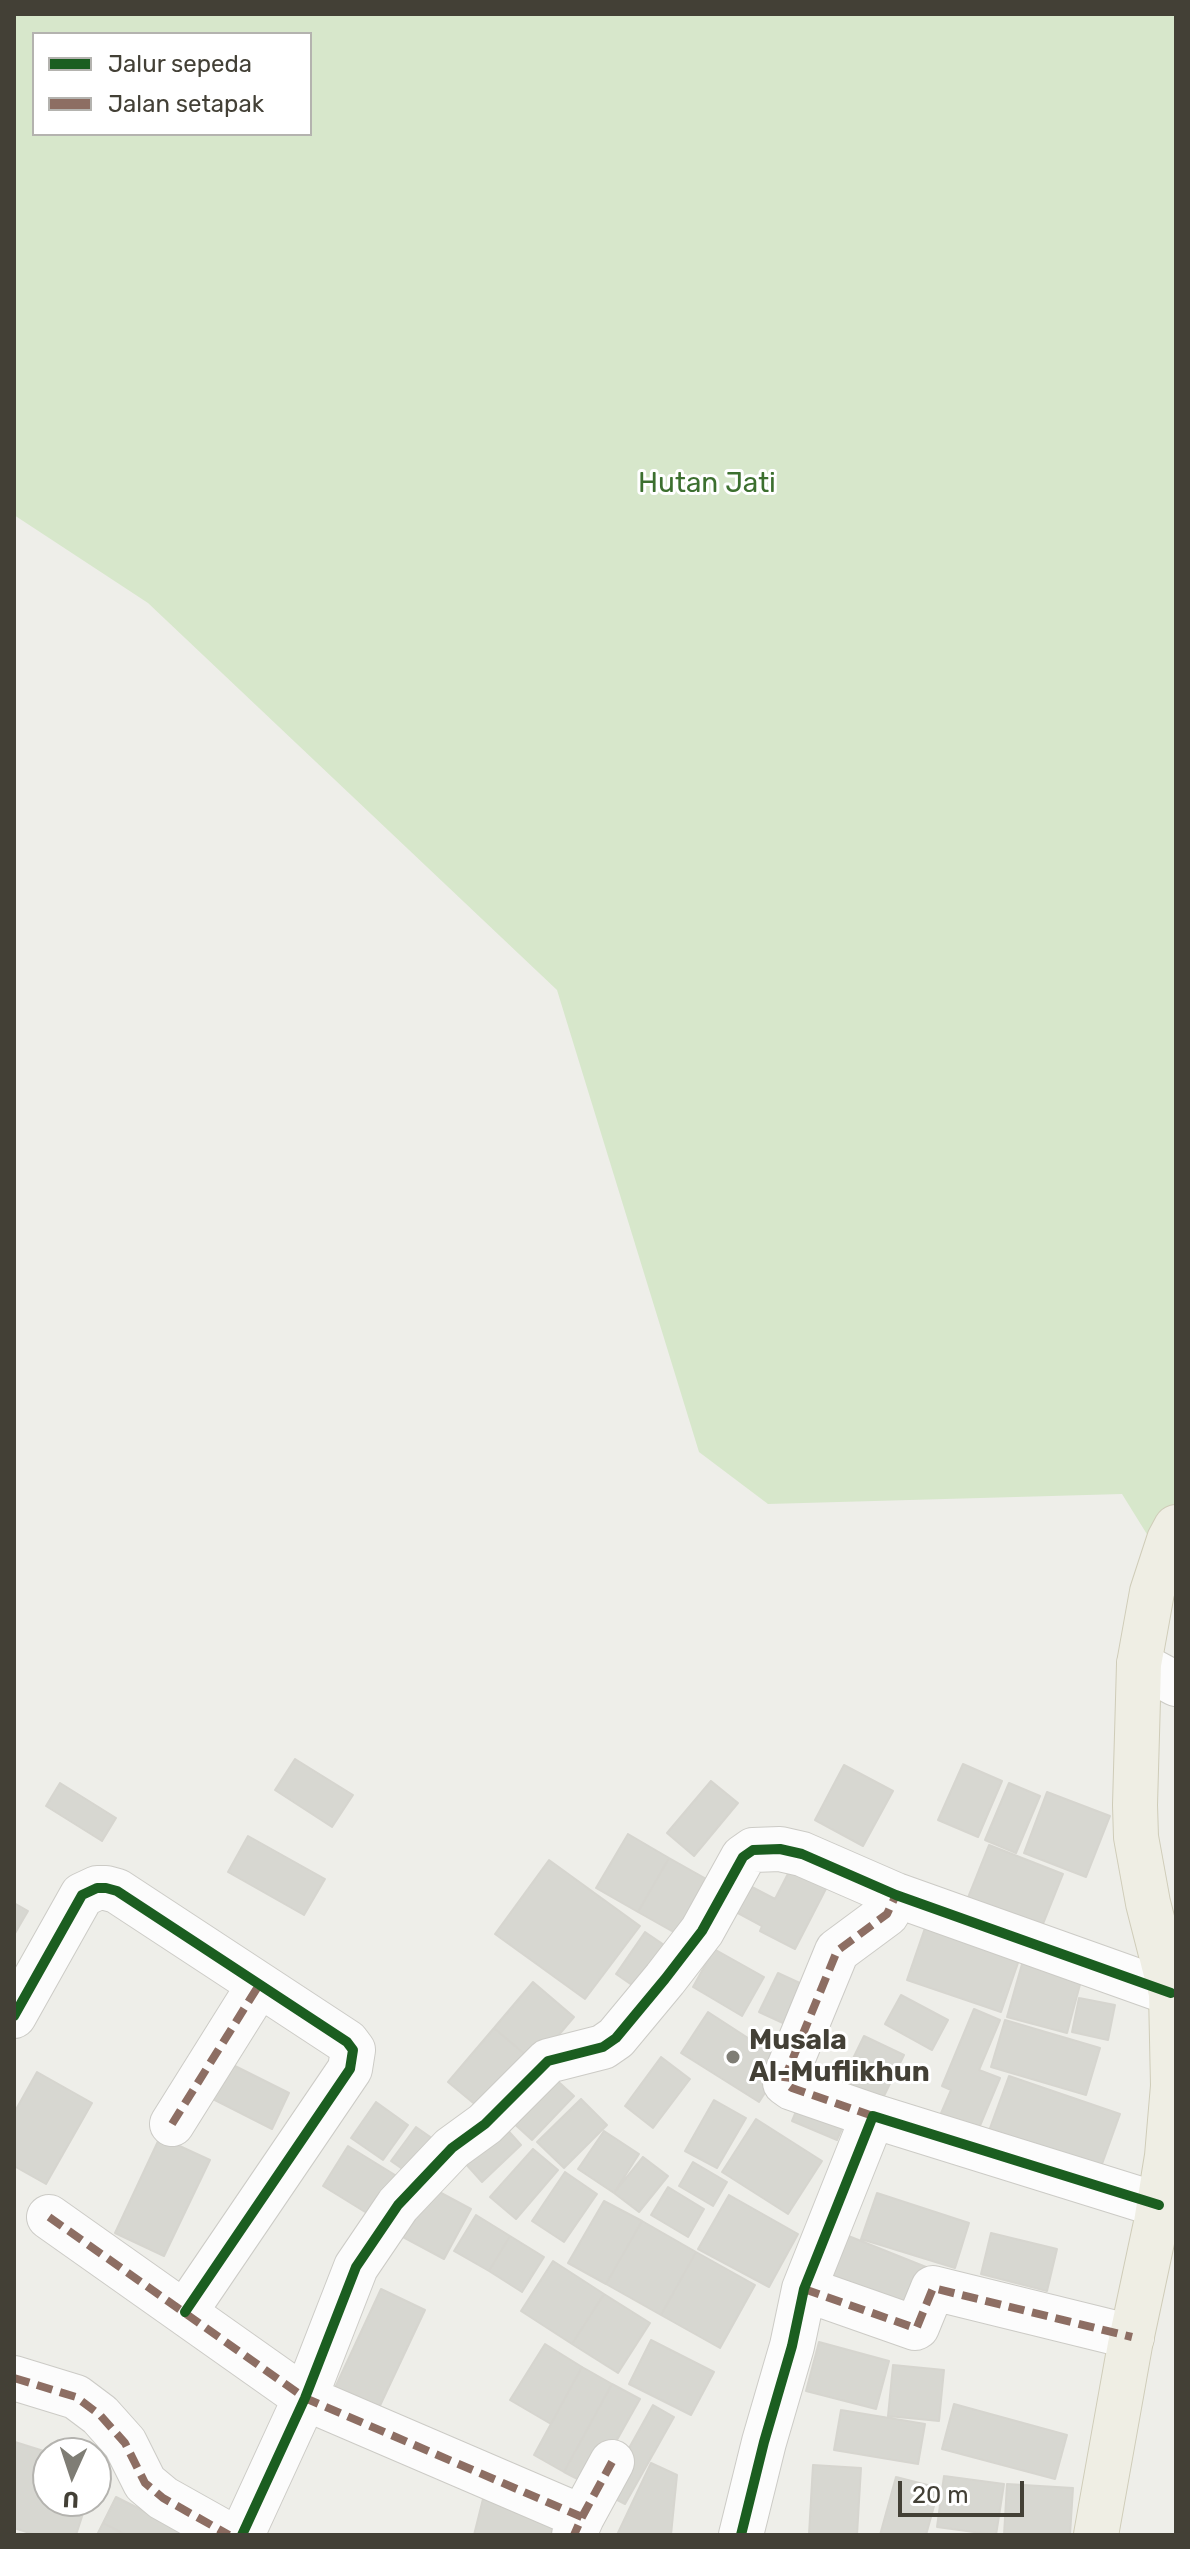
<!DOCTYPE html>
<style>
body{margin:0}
#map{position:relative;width:1190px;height:2549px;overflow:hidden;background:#eeeee9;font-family:Rubik,sans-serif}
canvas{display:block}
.frame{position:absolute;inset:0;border:16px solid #434036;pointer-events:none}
.legend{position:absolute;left:32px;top:32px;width:280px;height:104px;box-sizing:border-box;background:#fff;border:2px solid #b4b3af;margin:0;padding:10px 14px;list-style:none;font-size:24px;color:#434036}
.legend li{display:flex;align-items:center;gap:16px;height:40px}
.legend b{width:40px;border:2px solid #b4b3af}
.north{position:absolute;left:32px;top:2437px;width:80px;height:80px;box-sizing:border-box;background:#fff;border:2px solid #b4b3af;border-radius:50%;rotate:183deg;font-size:22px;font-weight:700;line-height:32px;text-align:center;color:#434036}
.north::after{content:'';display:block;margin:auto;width:28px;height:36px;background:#7f7d75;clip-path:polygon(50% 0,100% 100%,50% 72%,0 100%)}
.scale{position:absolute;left:898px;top:2481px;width:126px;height:36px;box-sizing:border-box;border:4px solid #434036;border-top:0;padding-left:10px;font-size:24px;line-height:28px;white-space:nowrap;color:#434036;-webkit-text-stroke:6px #fff;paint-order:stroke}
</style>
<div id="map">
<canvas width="1190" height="2549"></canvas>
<div class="frame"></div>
<ul class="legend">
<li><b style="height:10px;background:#1b5e20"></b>Jalur sepeda</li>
<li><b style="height:10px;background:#8d6e63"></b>Jalan setapak</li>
</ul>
<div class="north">U</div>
<div class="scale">20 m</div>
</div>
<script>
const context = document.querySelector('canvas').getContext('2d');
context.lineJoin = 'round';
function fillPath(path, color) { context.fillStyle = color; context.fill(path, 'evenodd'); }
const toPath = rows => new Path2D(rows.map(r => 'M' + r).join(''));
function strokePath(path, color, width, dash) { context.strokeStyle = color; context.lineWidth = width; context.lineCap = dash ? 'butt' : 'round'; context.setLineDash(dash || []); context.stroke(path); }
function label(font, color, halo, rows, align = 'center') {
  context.font = font + ' Rubik,sans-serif'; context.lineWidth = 6; context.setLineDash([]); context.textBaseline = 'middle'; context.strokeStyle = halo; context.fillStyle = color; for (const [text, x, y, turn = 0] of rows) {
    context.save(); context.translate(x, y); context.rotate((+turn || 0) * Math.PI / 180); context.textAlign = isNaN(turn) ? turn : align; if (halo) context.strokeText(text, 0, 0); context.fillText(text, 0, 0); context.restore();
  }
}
const green = toPath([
 [14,14,1176,14,1176,1581,1122,1494,768,1504,699,1452,557,990,148,603,14,515],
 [34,34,310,34,310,134,34,134]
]);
const building = toPath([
 [295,1759,353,1795,332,1827,275,1790,295,1759],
 [963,1764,1002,1781,978,1837,938,1820,963,1764],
 [844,1765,893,1791,863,1846,815,1820,844,1765],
 [711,1781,738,1803,694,1856,667,1833,711,1781],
 [60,1783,116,1818,102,1841,46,1806,60,1783],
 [1009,1783,1040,1796,1016,1853,985,1840,1009,1783],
 [1047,1792,1110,1816,1086,1877,1024,1853,1047,1792],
 [628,1834,669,1858,638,1912,596,1888,628,1834],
 [248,1836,325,1879,304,1915,228,1872,248,1836],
 [989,1845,1063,1874,1037,1939,963,1910,989,1845],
 [669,1858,717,1885,686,1939,638,1912,669,1858],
 [549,1860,640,1926,585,1999,495,1934,549,1860],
 [795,1860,831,1879,795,1949,760,1931,762,1926,736,1912,750,1886,775,1899,795,1860],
 [14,1903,28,1911,14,1935,14,1903],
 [925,1928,1019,1960,1001,2012,907,1980,925,1928],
 [645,1932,673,1951,645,1994,616,1974,645,1932],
 [714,1949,764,1977,742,2016,693,1987,714,1949],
 [1026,1950,1085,1966,1067,2033,1007,2017,1026,1950],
 [778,1973,815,1990,796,2029,759,2012,778,1973],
 [533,1982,574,2017,535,2063,494,2028,533,1982],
 [901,1995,948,2020,932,2050,885,2024,901,1995],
 [1079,1998,1115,2005,1108,2040,1072,2032,1079,1998],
 [974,2009,1000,2020,979,2070,1000,2078,974,2140,936,2125,951,2090,942,2086,974,2009],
 [708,2012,785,2062,759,2102,681,2053,708,2012],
 [1005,2020,1100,2048,1086,2095,991,2067,1005,2020],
 [494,2028,535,2063,489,2116,448,2082,494,2028],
 [864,2036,904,2055,882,2100,842,2081,864,2036],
 [661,2057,690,2079,653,2128,625,2106,661,2057],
 [223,2060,289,2093,272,2129,205,2095,223,2060],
 [37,2072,92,2103,46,2184,14,2166,14,2113,37,2072],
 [551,2075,574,2096,532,2140,509,2119,551,2075],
 [1009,2076,1120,2114,1097,2178,986,2139,1009,2076],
 [802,2097,847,2117,837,2140,792,2121,802,2097],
 [581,2099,607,2125,564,2168,537,2142,581,2099],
 [714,2100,746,2118,717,2168,685,2151,714,2100],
 [376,2102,408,2125,383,2160,351,2138,376,2102],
 [756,2119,822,2161,788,2214,722,2172,756,2119],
 [504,2126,521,2145,482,2182,465,2163,504,2126],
 [416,2127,436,2141,411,2175,391,2161,416,2127],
 [604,2131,639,2154,614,2193,578,2169,604,2131],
 [160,2137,210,2160,164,2256,115,2233,160,2137],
 [348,2146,408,2183,383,2223,323,2186,348,2146],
 [533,2149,558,2170,516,2219,490,2197,533,2149],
 [643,2157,668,2176,639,2212,614,2193,643,2157],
 [693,2162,727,2182,713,2206,679,2186,693,2162],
 [565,2172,597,2194,564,2242,532,2221,565,2172],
 [430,2187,471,2209,444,2259,403,2237,430,2187],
 [668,2187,704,2209,688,2237,651,2215,668,2187],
 [877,2193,969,2223,955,2268,861,2239,877,2193],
 [729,2195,798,2234,769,2287,698,2249,729,2195],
 [604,2201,642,2221,606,2284,568,2263,604,2201],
 [476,2215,510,2236,489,2271,454,2251,476,2215],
 [642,2221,696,2252,661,2315,606,2284,642,2221],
 [841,2233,931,2269,910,2322,820,2287,841,2233],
 [991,2233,1057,2249,1047,2291,981,2274,991,2233],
 [510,2236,544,2257,522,2292,489,2271,510,2236],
 [696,2252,755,2285,720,2348,661,2315,696,2252],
 [553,2261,604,2294,572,2344,521,2311,553,2261],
 [381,2289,425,2310,377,2412,333,2392,381,2289],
 [604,2294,650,2323,618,2373,572,2344,604,2294],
 [651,2340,714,2372,691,2415,629,2384,651,2340],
 [819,2342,889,2361,876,2409,806,2391,819,2342],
 [545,2344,582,2367,551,2424,510,2400,545,2344],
 [893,2365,944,2370,939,2421,888,2416,893,2365],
 [582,2367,612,2384,564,2472,534,2455,582,2367],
 [612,2384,640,2399,591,2486,564,2472,612,2384],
 [954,2404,1067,2435,1055,2479,942,2449,954,2404],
 [653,2405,674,2417,625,2504,604,2493,653,2405],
 [841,2410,925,2424,918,2464,834,2450,841,2410],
 [15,2442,50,2453,48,2453,48,2501,87,2501,76,2535,36,2535,14,2528,15,2442],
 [651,2463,677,2475,671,2535,617,2535,651,2463],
 [813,2465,861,2468,857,2535,809,2534,813,2465],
 [944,2476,1004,2484,996,2535,937,2527,944,2476],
 [896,2477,939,2488,926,2535,880,2535,896,2477],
 [1007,2484,1073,2488,1070,2535,1004,2535,1007,2484],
 [485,2491,564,2525,561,2535,474,2535,485,2491],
 [116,2497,192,2535,126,2535,103,2523,116,2497],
 [103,2523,126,2535,97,2535,103,2523]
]);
const minor = toPath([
 [1139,1664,1176,1684],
 [14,2016,82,1895,97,1888,106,1888,117,1891,347,2042,353,2050,350,2069,185,2312],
 [873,2116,792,2088,785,2083,786,2075,837,1951,887,1914,896,1895],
 [172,2124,259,1985],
 [49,2217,305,2398,582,2517,574,2535],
 [804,2289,915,2328,917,2327,933,2288,1132,2337],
 [14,2378,76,2397,100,2415,125,2443,145,2483,163,2498,229,2535],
 [582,2517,612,2462],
 [242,2535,305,2398,356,2267,398,2205,452,2148,485,2124,548,2061,603,2047,616,2038,665,1979,702,1931,743,1857,753,1850,780,1849,802,1854,896,1895,1171,1993],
 [741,2535,764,2442,792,2346,804,2289,873,2116,1159,2205]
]);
const major = toPath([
 [1096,2535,1130,2345,1156,2223,1167,2156,1173,2086,1171,1993,1148,1903,1136,1837,1135,1805,1139,1664,1152,1592,1169,1540,1176,1527]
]);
const quiet = toPath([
 [873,2116,792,2088,785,2083,786,2075,837,1951,887,1914,896,1895],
 [172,2124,259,1985],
 [49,2217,305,2398,582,2517,574,2535],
 [804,2289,915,2328,917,2327,933,2288,1132,2337],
 [14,2378,76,2397,100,2415,125,2443,145,2483,163,2498,229,2535],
 [582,2517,612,2462]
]);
const cycleway = toPath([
 [14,2016,82,1895,97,1888,106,1888,117,1891,347,2042,353,2050,350,2069,185,2312],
 [242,2535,305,2398,356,2267,398,2205,452,2148,485,2124,548,2061,603,2047,616,2038,665,1979,702,1931,743,1857,753,1850,780,1849,802,1854,896,1895,1171,1993],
 [741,2535,764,2442,792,2346,804,2289,873,2116,1159,2205]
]);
const markers = [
 [733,2057,8,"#7f7d75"]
];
const parkNames = [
 ["Hutan Jati",707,484]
];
const poiNames = [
 ["Musala",749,2041],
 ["Al-Muflikhun",749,2073]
];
fillPath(green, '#d7e7cb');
fillPath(building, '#d7d7d1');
strokePath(building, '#d6d5cf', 2);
strokePath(minor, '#cccbc6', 46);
strokePath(major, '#cfccb8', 46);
strokePath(minor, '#fcfcfc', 44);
strokePath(major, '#efeee4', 44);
strokePath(quiet, '#8d6e63', 8, [16, 8]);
strokePath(cycleway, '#1b5e20', 10);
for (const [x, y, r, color] of markers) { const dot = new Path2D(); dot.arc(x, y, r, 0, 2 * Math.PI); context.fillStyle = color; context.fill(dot); strokePath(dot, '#fff', 3); }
label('28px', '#3c6f2f', '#fff', parkNames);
label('bold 28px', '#434036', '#fff', poiNames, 'left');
</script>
